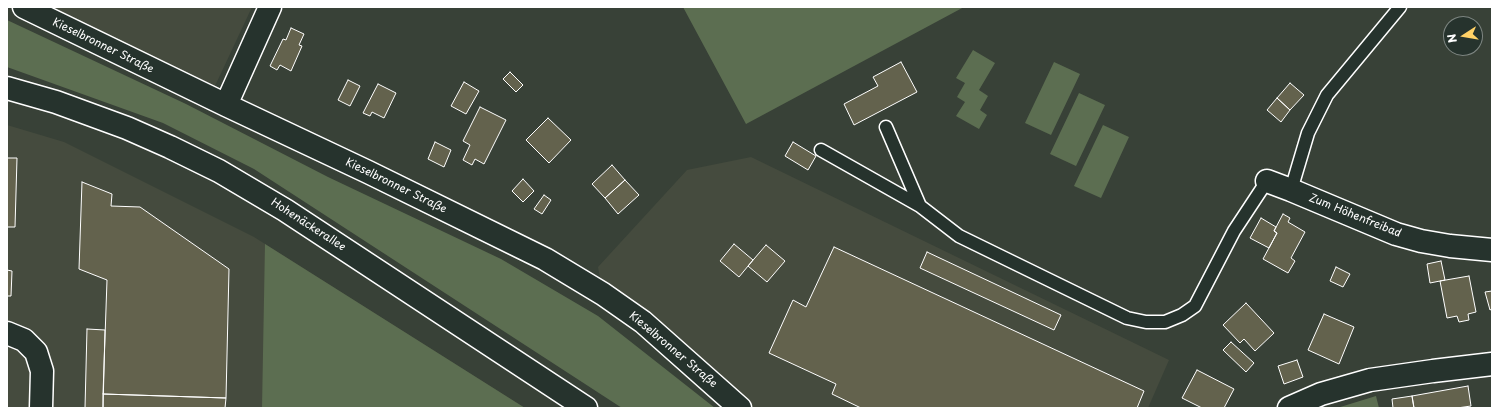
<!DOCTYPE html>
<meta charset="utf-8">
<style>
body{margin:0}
#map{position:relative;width:1499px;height:415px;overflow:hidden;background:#384137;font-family:"Playpen Sans",sans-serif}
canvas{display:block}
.frame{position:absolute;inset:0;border:8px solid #fff;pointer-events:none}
.north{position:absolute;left:1443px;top:16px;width:40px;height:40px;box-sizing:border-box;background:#26332d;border:1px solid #7d8581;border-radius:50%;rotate:258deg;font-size:11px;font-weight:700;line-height:16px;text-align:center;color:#fff}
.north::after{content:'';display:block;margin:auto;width:14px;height:18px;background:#ffd166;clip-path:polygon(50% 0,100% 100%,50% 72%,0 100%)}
</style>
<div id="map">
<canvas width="1499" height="415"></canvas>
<div class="frame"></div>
<div class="north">N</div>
</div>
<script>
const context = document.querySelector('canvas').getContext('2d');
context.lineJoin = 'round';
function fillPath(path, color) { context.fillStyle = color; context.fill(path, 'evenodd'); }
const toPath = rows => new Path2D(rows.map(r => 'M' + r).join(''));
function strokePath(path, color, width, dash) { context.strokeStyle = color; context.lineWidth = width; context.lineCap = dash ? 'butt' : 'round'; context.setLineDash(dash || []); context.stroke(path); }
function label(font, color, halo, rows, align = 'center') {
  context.font = font + ' "Playpen Sans",sans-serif'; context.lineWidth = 3.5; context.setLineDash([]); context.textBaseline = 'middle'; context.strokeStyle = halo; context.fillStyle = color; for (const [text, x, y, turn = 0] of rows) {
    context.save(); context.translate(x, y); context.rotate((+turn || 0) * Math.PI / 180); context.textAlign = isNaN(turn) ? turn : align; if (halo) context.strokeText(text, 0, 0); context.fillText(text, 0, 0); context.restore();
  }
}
const built = toPath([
 [45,7,252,7,215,86],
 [7,125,64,142,254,237,525,408,7,408],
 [751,157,1169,360,1148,408,740,408,603,294,598,267,687,170]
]);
const green = toPath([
 [683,7,964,7,746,124],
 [7,20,186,104,328,177,501,259,598,316,715,408,622,408,254,169,163,123,7,67],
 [973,50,995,63,979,90,988,96,980,110,987,115,979,129,956,116,965,102,957,97,965,83,956,78],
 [1054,62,1080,74,1051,135,1025,123],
 [1079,93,1105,105,1076,166,1050,154],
 [1103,125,1129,137,1101,198,1074,186],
 [265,244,525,408,262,408],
 [1376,396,1379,408,1337,408]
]);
const building = toPath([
 [291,28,304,34,299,45,302,46,291,71,280,65,277,70,270,66,283,39,286,40,291,28],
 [901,62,917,92,854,125,844,104,878,86,873,77,901,62],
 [510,72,523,85,516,92,503,79,510,72],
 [348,80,360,86,350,106,338,100,348,80],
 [464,82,479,91,466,114,451,106,464,82],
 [1290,83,1304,95,1290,110,1277,98,1290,83],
 [378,84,396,93,384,118,372,112,370,116,363,113,378,84],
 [1277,98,1290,110,1281,122,1267,110,1277,98],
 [480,107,506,120,484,164,475,159,472,165,463,160,470,145,463,141,480,107],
 [548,118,571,140,549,163,526,140,548,118],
 [435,142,451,150,444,167,428,159,435,142],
 [793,142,816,156,808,170,785,156,793,142],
 [7,158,17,158,15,227,7,227,7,158],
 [612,165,625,180,605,198,592,184,612,165],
 [523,179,534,191,523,202,512,191,523,179],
 [625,180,639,195,618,214,605,198,625,180],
 [82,182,112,194,111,206,140,207,229,269,226,398,103,394,107,280,79,269,82,182],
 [544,195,551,200,542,214,534,209,544,195],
 [1283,214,1290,218,1288,222,1305,232,1291,258,1295,261,1288,273,1263,259,1277,233,1274,231,1283,214],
 [1261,218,1276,227,1274,231,1277,233,1269,248,1250,238,1261,218],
 [734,244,753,260,739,277,720,261,734,244],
 [766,245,785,261,767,282,748,266,766,245],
 [834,247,1144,391,1137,408,861,408,832,394,836,384,769,353,793,300,806,307,834,247],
 [927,252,1061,315,1054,330,920,268,927,252],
 [1441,261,1445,280,1430,283,1427,264,1441,261],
 [1336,267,1350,274,1343,287,1330,281,1336,267],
 [7,270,12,271,11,296,7,296,7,270],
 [1469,276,1476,312,1468,314,1469,320,1459,322,1457,316,1447,318,1440,281,1469,276],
 [1492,291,1492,309,1490,310,1485,292,1492,291],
 [1246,303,1274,333,1255,351,1244,339,1240,343,1223,325,1246,303],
 [1324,314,1354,327,1339,364,1308,350,1324,314],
 [87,329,105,330,103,408,85,408,87,329],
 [1231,342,1254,363,1246,372,1223,350,1231,342],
 [1297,360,1303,377,1284,384,1278,366,1297,360],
 [1197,370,1234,389,1224,408,1202,408,1182,398,1197,370],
 [1468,386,1471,406,1457,408,1414,408,1412,396,1468,386],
 [103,394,226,398,225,408,103,408,103,394],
 [1412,396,1414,408,1393,408,1392,399,1412,396]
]);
const lane = toPath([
 [886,127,920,206],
 [821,150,920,206,959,236,1127,318,1146,322,1165,322,1182,315,1195,306,1234,231,1267,181],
 [1291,190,1308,133,1327,95,1400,7]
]);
const street = toPath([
 [24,7,226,105,368,172,545,259,603,294,643,322,740,408],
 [226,105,270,7],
 [1267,181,1291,190,1396,234,1421,241,1450,246,1492,250],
 [7,333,24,340,36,352,42,371,41,408],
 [1289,408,1321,394,1370,380,1433,371,1492,364]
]);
const primary = toPath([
 [7,88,56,102,127,128,170,147,219,171,285,210,586,408]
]);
const streetNames = [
 ["Kieselbronner Straße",103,46,26],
 ["Kieselbronner Straße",396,186,26],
 ["Zum Höhenfreibad",1355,216,22],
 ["Hohenäckerallee",308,225,33],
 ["Kieselbronner Straße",673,350,40]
];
fillPath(built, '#454b3e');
fillPath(green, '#5c6e51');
fillPath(building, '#63624d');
strokePath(building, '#fff', 1);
strokePath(lane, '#fff', 15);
strokePath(street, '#fff', 25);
strokePath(primary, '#fff', 25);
strokePath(lane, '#26332d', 12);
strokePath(street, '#26332d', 22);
strokePath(primary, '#26332d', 22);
label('11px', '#fff', '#26332d', streetNames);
</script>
